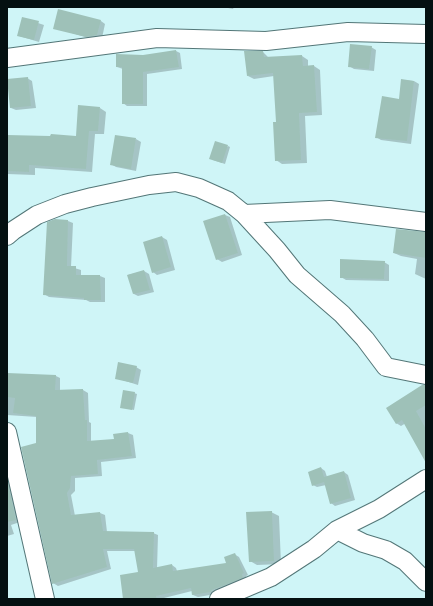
<!DOCTYPE html>
<style>
body{margin:0}
#map{position:relative;width:433px;height:606px;overflow:hidden;background:#cff5f7;font-family:Roboto,sans-serif}
canvas{display:block}
.frame{position:absolute;inset:0;border:8px solid #041011;pointer-events:none}
</style>
<div id="map">
<canvas width="433" height="606"></canvas>
<div class="frame"></div>
</div>
<script>
const context = document.querySelector('canvas').getContext('2d');
context.lineJoin = 'round';
function fillPath(path, color) { context.fillStyle = color; context.fill(path, 'evenodd'); }
const toPath = rows => new Path2D(rows.map(r => 'M' + r).join(''));
function strokePath(path, color, width, dash) { context.strokeStyle = color; context.lineWidth = width; context.lineCap = dash ? 'butt' : 'round'; context.setLineDash(dash || []); context.stroke(path); }
const shadow = toPath([
 [223,7,234,7,233,9],
 [23,18,44,25,39,42,19,36],
 [101,21,105,24,102,38,92,39,55,28],
 [371,47,376,50,374,71,354,69,349,66],
 [176,51,180,53,182,69,147,74,147,106,127,106,123,103,123,69,117,67,143,56],
 [263,52,269,58,302,56,308,60,308,66,314,66,320,70,322,115,305,116,307,163,282,164,276,160,277,123,274,76,254,79,248,76],
 [27,78,32,81,36,108,16,110,11,108],
 [402,80,414,81,419,84,411,144,381,140,376,137,400,100],
 [100,108,106,112,104,134,95,134,92,172,35,168,35,175,7,174,7,136,77,137],
 [136,139,141,142,136,171,116,167,111,164],
 [228,146,230,147,225,164,213,160],
 [225,215,230,217,242,255,222,262,217,259],
 [68,221,73,223,71,267,81,270,81,276,100,276,105,278,105,302,90,302,86,300,49,297,44,294],
 [426,233,426,279,415,274,417,259,401,256,394,253],
 [162,237,167,240,175,270,157,275,153,272],
 [384,262,389,265,389,281,346,280,341,277],
 [144,271,149,274,154,292,138,296,134,294,128,275],
 [136,367,141,370,138,385,116,378],
 [7,374,56,376,60,378,60,391,83,390,88,393,89,422,91,423,91,442,115,440,114,435,128,433,133,435,136,458,101,462,102,476,75,478,75,491,71,495,75,516,100,513,105,515,107,532,153,533,158,535,157,569,172,565,176,568,177,571,227,564,234,554,239,557,248,575,246,576,247,580,216,594,198,597,193,595,192,591,160,599,124,599,139,573,136,551,107,551,111,569,58,586,53,583,37,444,37,417,7,415],
 [426,386,426,461,406,423,401,426,396,423],
 [134,393,137,394,134,410,121,407],
 [7,467,20,522,11,525,14,534,7,536],
 [321,468,325,471,327,477,344,472,348,475,355,500,335,506,331,503,326,485,317,487,313,485],
 [271,512,279,516,281,564,257,565,250,561]
]);
const building = toPath([
 [58,9,101,20,97,35,86,37,53,29],
 [22,17,39,21,34,40,17,36],
 [350,44,372,46,369,69,348,67],
 [176,50,179,67,143,72,143,104,122,104,122,67,116,67,116,54,143,55],
 [244,51,263,51,264,57,302,55,303,66,314,65,317,112,299,113,301,160,275,161,273,122,276,122,273,73,247,76],
 [28,77,31,106,10,108,7,79],
 [401,79,414,81,407,141,375,138,382,96,399,99],
 [78,105,100,107,98,131,89,131,86,169,29,165,29,172,7,171,7,135,50,136,51,134,76,136],
 [115,135,136,138,131,169,110,165],
 [215,141,228,145,222,163,209,159],
 [225,214,238,253,216,260,203,221],
 [55,219,68,220,67,266,76,266,76,275,100,275,101,300,84,300,84,298,43,295,47,222],
 [396,229,426,232,426,258,393,253],
 [162,236,171,267,152,273,143,242],
 [340,259,385,261,384,279,340,278],
 [144,270,150,290,133,294,127,275],
 [118,362,137,366,133,383,115,379],
 [7,373,56,375,55,390,83,389,85,420,87,420,87,441,114,439,113,434,128,432,132,456,97,460,98,474,71,476,70,488,67,493,71,515,100,512,103,531,154,532,153,568,172,564,173,571,226,563,224,557,235,553,244,573,242,574,243,578,212,590,211,592,192,595,191,588,156,596,157,599,123,599,120,575,138,572,134,549,103,549,107,567,52,584,21,447,36,443,36,416,13,413,15,398,7,397],
 [422,385,426,385,426,405,416,411,426,429,426,463,402,420,396,424,386,408],
 [123,390,135,392,132,410,120,408],
 [321,467,324,477,344,471,351,498,330,504,324,482,312,486,308,472],
 [7,479,16,520,7,522],
 [272,511,274,561,249,562,246,512]
]);
const minor = toPath([
 [7,58,157,38,266,41,348,32,426,34],
 [244,214,330,210,426,222],
 [7,236,14,230,37,215,65,204,92,197,149,185,176,182,199,188,228,201,244,214,277,250,297,275,342,314,365,339,386,367,426,375],
 [7,432,45,599],
 [337,530,363,543,386,550,405,561,426,582],
 [219,599,271,577,314,549,337,530,379,509,426,479]
]);
fillPath(shadow, '#0003');
fillPath(building, '#9ec1b8');
strokePath(minor, '#537677', 20);
strokePath(minor, '#fff', 18);
</script>
